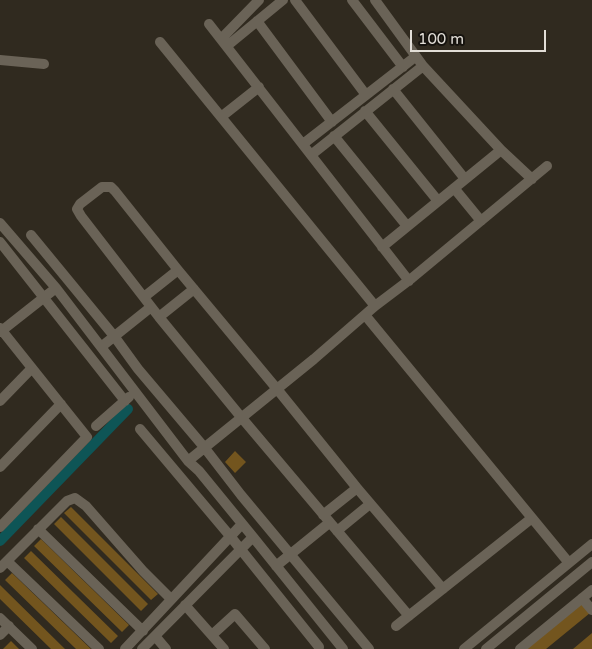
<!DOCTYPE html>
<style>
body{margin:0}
#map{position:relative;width:592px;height:649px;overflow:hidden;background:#302a1f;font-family:"Varela Round",sans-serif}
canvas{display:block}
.scale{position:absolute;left:410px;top:30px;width:136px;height:22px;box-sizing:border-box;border:2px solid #e2ded7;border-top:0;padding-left:6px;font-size:15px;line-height:18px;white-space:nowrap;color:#e2ded7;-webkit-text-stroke:4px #16130e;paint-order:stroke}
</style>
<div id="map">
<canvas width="592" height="649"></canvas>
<div class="scale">100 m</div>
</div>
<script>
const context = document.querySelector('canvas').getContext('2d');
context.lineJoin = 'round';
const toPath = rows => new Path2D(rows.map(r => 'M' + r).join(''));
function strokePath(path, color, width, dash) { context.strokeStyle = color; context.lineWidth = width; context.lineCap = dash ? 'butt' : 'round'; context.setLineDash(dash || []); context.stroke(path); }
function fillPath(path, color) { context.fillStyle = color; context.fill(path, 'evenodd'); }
const canal = toPath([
 [0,541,128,409]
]);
const building = toPath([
 [235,451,246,462,235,473,225,462],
 [71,507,158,594,151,600,64,513],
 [61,517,148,604,141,611,54,524],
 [41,539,129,625,122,632,34,546],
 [31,551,118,636,111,643,24,558],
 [12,573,91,649,76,649,5,580],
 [0,585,65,649,51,649,0,599],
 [581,602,590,613,546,649,523,649],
 [592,633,592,649,573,649],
 [11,641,19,649,3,649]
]);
const minor = toPath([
 [295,0,366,95],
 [352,0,403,67],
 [375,0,423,66,501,150,532,179],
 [257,21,332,122],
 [209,24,409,281],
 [221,39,259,0],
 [160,42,375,306],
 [227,46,283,0],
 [0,60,44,64],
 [393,89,465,179],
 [365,111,438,201],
 [221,117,259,87],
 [334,136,407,226],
 [303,144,415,57],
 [311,155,423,66],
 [454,188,481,221],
 [0,223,56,288,188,461,199,471,253,537,343,649],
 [31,235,114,336,138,369,204,447,241,495,369,649],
 [0,242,125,401],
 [382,247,501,150],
 [144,297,178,270],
 [365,315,569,563],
 [159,317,194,289],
 [0,328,87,437,0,527],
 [0,332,56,288],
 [101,347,151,307],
 [0,401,32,368],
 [96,426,129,397],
 [140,429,230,536,319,647],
 [188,461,314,359,375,306,412,278,547,166],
 [0,467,61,404],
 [323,515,357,488],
 [38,529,143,631],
 [337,531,370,504],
 [7,561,99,649],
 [276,566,329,523],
 [0,568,67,501,75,498,86,506,143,571,171,599],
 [582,598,592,610],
 [185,605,224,649],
 [409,616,241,417,159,317,81,216,77,209,80,204,102,187,111,187,115,191,178,270,277,389,357,488,443,589],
 [0,618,32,649],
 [396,626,532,518],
 [0,635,9,626],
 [212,635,235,614,265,649],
 [155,636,166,649],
 [125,649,242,524],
 [142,649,253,537],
 [464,649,592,544],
 [486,649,592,562],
 [520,649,592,590]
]);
strokePath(canal, '#0e5556', 10);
fillPath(building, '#73551e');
strokePath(minor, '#6a6357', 10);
</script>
